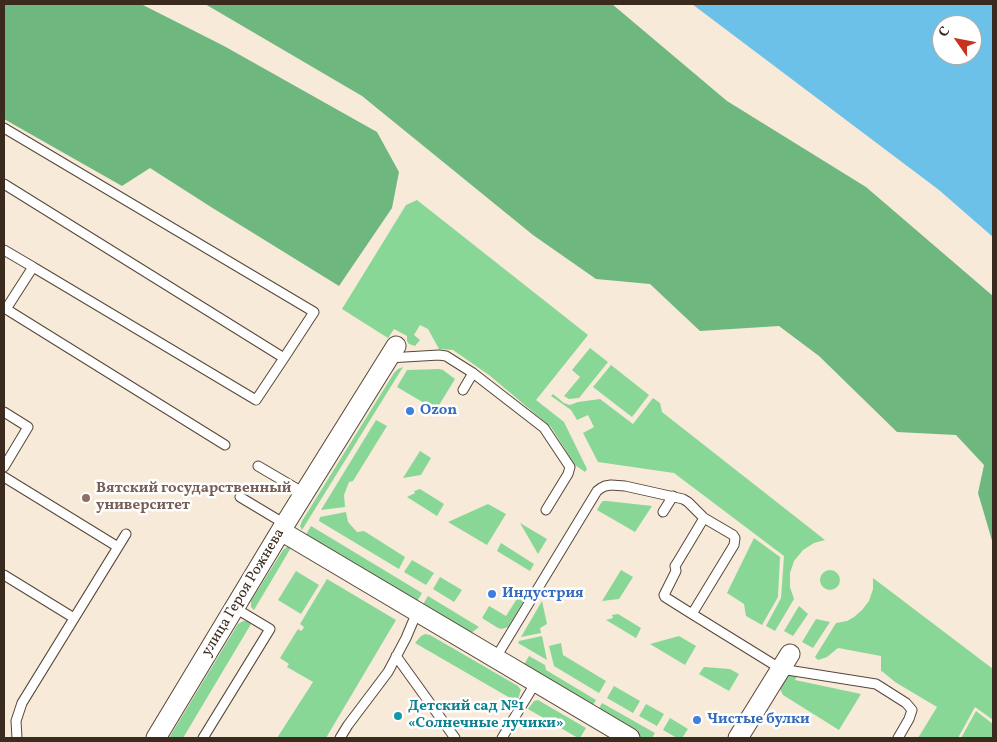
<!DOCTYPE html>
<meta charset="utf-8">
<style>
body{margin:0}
#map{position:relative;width:997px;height:742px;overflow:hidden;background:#f7ead8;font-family:Vollkorn,serif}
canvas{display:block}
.frame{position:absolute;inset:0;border:5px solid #3b2a1e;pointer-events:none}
.north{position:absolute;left:932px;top:15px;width:50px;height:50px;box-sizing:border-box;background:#fff;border:1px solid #b1aaa5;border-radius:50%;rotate:303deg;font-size:14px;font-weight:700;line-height:20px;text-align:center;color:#3b2a1e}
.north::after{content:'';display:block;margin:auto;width:18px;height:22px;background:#c8321e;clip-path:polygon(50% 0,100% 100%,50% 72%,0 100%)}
</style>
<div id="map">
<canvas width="997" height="742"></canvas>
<div class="frame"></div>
<div class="north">С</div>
</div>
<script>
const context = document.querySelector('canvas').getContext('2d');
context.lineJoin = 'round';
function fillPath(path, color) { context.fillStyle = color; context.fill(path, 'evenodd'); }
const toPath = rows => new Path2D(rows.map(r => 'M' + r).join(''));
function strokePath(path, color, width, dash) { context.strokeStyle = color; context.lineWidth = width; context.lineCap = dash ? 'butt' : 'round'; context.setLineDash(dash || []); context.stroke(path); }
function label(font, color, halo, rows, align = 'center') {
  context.font = font + ' Vollkorn,serif'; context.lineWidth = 5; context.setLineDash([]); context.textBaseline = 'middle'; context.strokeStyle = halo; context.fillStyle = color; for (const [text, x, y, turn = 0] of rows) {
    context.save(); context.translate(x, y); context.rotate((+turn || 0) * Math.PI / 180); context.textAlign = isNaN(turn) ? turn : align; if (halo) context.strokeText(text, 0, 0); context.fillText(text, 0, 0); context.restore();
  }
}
const green = toPath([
 [417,200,588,335,536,400,564,422,587,469,585,472,575,465,551,427,489,375,453,350,439,349,428,329,420,325,414,335,420,340,415,346,409,344,407,341,407,336,394,329,388,338,342,309,406,205],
 [590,348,608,362,579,398,569,399,564,396,580,377,572,370],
 [611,365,649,395,632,417,593,387],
 [403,367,385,396,302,530,300,526,302,521,394,373,398,369],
 [439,369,443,370,455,379,436,410,397,387,407,370],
 [553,394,564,403,570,405,578,402,600,399,633,424,653,398,660,403,662,412,825,540,814,543,803,550,794,561,790,573,790,587,794,599,775,631,766,626,781,598,784,556,674,473,598,462,583,433,594,427,588,415,577,420,571,410,551,396],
 [376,420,387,426,353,481,349,482,344,495,345,507,321,510],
 [420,451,431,458,421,475,403,478],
 [420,489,444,504,437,516,407,497,415,493,414,491],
 [603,501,607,501,652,506,635,532,597,510,601,503],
 [488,504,506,514,487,545,448,522],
 [346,512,348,522,357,532,364,531,405,557,399,569,319,521,320,517],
 [520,523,547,539,538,554],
 [311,526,422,593,415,605,304,538],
 [754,538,780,557,778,597,762,625,746,616,744,604,727,593],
 [501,543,534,564,530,571,497,551],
 [292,546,254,610,251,607,251,601,283,550,287,547],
 [412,560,434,573,426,585,404,572],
 '820 580a10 10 0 1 1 20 0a10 10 0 1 1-20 0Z',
 [621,570,633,577,619,599,602,601],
 [296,571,319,585,301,614,278,600],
 [440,577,462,590,454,602,433,589],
 [873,578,993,669,993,720,975,707,958,738,918,738,937,707,895,682,883,672,881,671,881,656,838,648,827,657,818,660,815,657,836,623,847,621,854,617,862,610,869,601,873,589],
 [327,579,396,620,326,738,277,738,313,682,287,667,289,664,280,658,298,629,301,631,303,629,304,627,300,624],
 [520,594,526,597,508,627,502,629,498,628,482,618,489,606,506,616],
 [428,596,479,627,470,634,420,609],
 [542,601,547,624,540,628,541,633,521,637],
 [799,606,808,614,793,636,784,631],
 [618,614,641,628,636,638,606,620,613,618,612,615],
 [816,619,830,622,813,648,802,642],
 [243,621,247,621,251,624,183,738,169,738,238,624],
 [425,634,430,635,518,686,521,690,517,702,415,643,421,636],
 [542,636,547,660,518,643,519,641],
 [679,636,696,646,685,665,650,644],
 [561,643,563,655,606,681,599,693,554,666,549,646],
 [529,656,545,665,546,670,596,700,591,709,522,668],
 [704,667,730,669,739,674,729,691,699,674],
 [788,675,797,676,795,680,861,694,839,730,783,695,781,691,780,688,782,684],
 [614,686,640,701,633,713,607,698],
 [538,700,586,728,580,738,578,738,528,709,534,701],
 [602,703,655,733,652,738,641,738,597,712],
 [646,704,664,714,657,726,639,716],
 [976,711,993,724,993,738,961,738],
 [670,718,688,729,682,738,677,738,663,730]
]);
const forest = toPath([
 [4,4,141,4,224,46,377,132,399,172,392,208,339,286,211,207,150,168,122,186,4,119],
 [205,4,612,4,727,101,866,187,993,296,993,544,978,493,984,465,956,435,897,432,819,356,779,326,700,331,650,284,596,279,533,235,362,96]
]);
const water = toPath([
 [692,4,993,4,993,237,939,190],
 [942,25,972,25,972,55,942,55]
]);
const lane = toPath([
 [4,128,314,312,284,358],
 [4,184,284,358,256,400,33,267,6,309,225,445],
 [4,250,33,267],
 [388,358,439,355,446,356,473,373,544,428,570,467,568,474,546,510],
 [463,390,473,373],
 [4,412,28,427,4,467],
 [258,466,304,493],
 [4,477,118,547],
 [240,497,285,524],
 [663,512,673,496],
 [4,575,74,618],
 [692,614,781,669,876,684,906,703,912,710,909,719,898,738],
 [396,656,455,738],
 [495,659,597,491,601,488,605,486,611,485,625,486,683,499,688,502,704,518,733,535,735,538,734,545,692,614,665,597,664,595,676,571,675,566,677,563,704,518],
 [17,738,16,721,22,703,126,534],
 [203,738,270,629,235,608],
 [340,738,348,725,388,672,406,638,417,612],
 [502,738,536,682]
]);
const street = toPath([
 [281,531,630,738],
 [156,738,285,524,396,346],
 [738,738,790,654]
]);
const markers = [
 [410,411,5,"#3f7fe0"],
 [86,498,5,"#8d6e63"],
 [492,594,5,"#3f7fe0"],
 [398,716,5,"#0f9aa8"],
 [697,720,5,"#3f7fe0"]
];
const shopNames = [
 ["Ozon",420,411],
 ["Индустрия",502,594],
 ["Чистые булки",707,720]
];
const educationNames = [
 ["Вятский государственный",96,489],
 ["университет",96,506]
];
const streetNames = [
 ["улица Героя Рожнева",244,593,-59]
];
const cultureNames = [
 ["Детский сад №1",408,707],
 ["«Солнечные лучики»",408,724]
];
fillPath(green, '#88d796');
fillPath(forest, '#6eb87f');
fillPath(water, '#6cc1e8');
strokePath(lane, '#57473a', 11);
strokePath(street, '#57473a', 21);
strokePath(lane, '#fff', 9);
strokePath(street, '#fff', 19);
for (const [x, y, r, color] of markers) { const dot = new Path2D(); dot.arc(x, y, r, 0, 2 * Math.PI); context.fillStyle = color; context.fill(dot); strokePath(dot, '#fff', 2); }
label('bold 15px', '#366cbe', '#fff', shopNames, 'left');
label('bold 15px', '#785e54', '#fff', educationNames, 'left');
label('15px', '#3b2a1e', '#fff', streetNames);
label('bold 15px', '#0d838f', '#fff', cultureNames, 'left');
</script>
